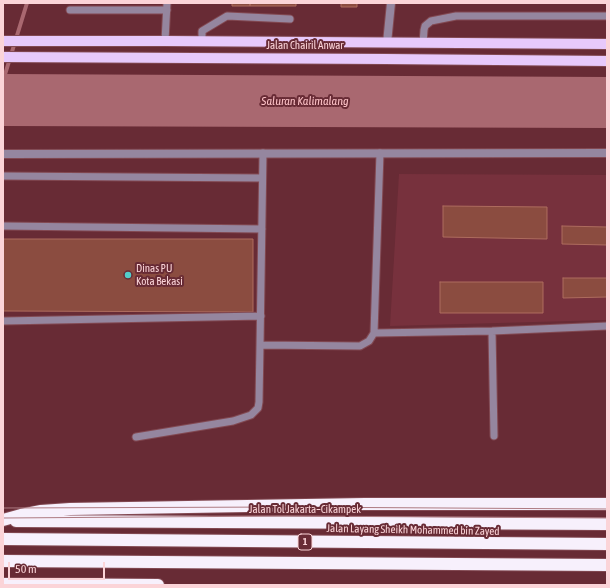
<!DOCTYPE html>
<meta charset="utf-8">
<style>
body{margin:0}
#map{position:relative;width:610px;height:588px;overflow:hidden;background:#682b35;font-family:"Asap Condensed",sans-serif}
canvas{display:block}
.frame{position:absolute;inset:0;border:4px solid #fbd4d8;pointer-events:none}
.scale{position:absolute;left:8px;top:562px;width:97px;height:18px;box-sizing:border-box;border:2px solid #fbd4d8;border-top:0;padding-left:5px;font-size:12px;line-height:14px;white-space:nowrap;color:#fbd4d8;-webkit-text-stroke:3px #682b35;paint-order:stroke}
</style>
<div id="map">
<canvas width="610" height="588"></canvas>
<div class="frame"></div>
<div class="scale">50 m</div>
</div>
<script>
const context = document.querySelector('canvas').getContext('2d');
context.lineJoin = 'round';
function fillPath(path, color) { context.fillStyle = color; context.fill(path, 'evenodd'); }
const toPath = rows => new Path2D(rows.map(r => 'M' + r).join(''));
function strokePath(path, color, width, dash) { context.strokeStyle = color; context.lineWidth = width; context.lineCap = dash ? 'butt' : 'round'; context.setLineDash(dash || []); context.stroke(path); }
function label(font, color, halo, rows, align = 'center') {
  context.font = font + ' "Asap Condensed",sans-serif'; context.lineWidth = 4; context.setLineDash([]); context.textBaseline = 'middle'; context.strokeStyle = halo; context.fillStyle = color; for (const [text, x, y, turn = 0] of rows) {
    context.save(); context.translate(x, y); context.rotate((+turn || 0) * Math.PI / 180); context.textAlign = isNaN(turn) ? turn : align; if (halo) context.strokeText(text, 0, 0); context.fillText(text, 0, 0); context.restore();
  }
}
const built = toPath([
 [399,174,607,175,607,320,390,326]
]);
const water = toPath([
 [3,74,607,77,607,128,3,126]
]);
const stream = toPath([
 [3,81,27,3]
]);
const building = toPath([
 [232,3,250,3,250,6,232,6,232,3],
 [250,3,296,3,296,6,250,6,250,3],
 [341,3,357,3,357,7,341,7,341,3],
 [443,206,547,207,547,239,443,237,443,206],
 [562,226,607,227,607,245,562,244,562,226],
 [3,239,253,239,253,312,3,311,3,239],
 [563,278,607,278,607,297,563,298,563,278],
 [440,282,543,282,543,313,440,313,440,282]
]);
const lane = toPath([
 [70,10,167,10],
 [165,41,167,3],
 [202,41,202,31,227,16,290,19],
 [423,43,424,30,425,26,431,21,456,16,607,16],
 [263,153,260,345,360,346,369,341,374,333,380,153],
 [3,176,262,178],
 [3,226,262,229],
 [3,321,261,316],
 [492,331,494,436],
 [374,333,492,331,607,326],
 [136,437,233,421,251,415,258,408,259,402,260,345]
]);
const street = toPath([
 [387,43,391,3],
 [3,154,607,153]
]);
const primary = toPath([
 [3,41,165,41,607,44],
 [3,57,385,59,607,61]
]);
const highway = toPath([
 [3,520,21,515,41,511,70,509,365,504,607,504],
 [16,521,607,524],
 [3,539,607,544],
 [3,561,607,565],
 [3,584,158,585]
]);
const tram = toPath([
 [3,508,283,507,607,509],
 [3,518,286,516,607,518]
]);
const markers = [
 [128,275,4,"#53cdc9"]
];
const shields = [
 [305,542,14]
];
const shieldNames = [
 ["1",305,542]
];
const streetNames = [
 ["Jalan Chairil Anwar",305,46],
 ["Jalan Tol Jakarta–Cikampek",305,510],
 ["Jalan Layang Sheikh Mohammed bin Zayed",413,530,1]
];
const poiNames = [
 ["Dinas PU",136,269],
 ["Kota Bekasi",136,282]
];
const waterNames = [
 ["Saluran Kalimalang",305,101]
];
fillPath(built, '#77313d');
fillPath(water, '#a96870');
strokePath(stream, '#a96870', 4);
fillPath(building, '#8b4c40');
strokePath(building, '#ae6c5e', 1);
strokePath(lane, '#824952', 9);
strokePath(street, '#824952', 10);
strokePath(primary, '#824952', 12);
strokePath(highway, '#824952', 14);
strokePath(lane, '#95869f', 7);
strokePath(street, '#95869f', 8);
strokePath(primary, '#e7c9fb', 10);
strokePath(highway, '#f7f0fc', 12);
strokePath(tram, '#ae7b82', 1);
for (const [x, y, r, color] of markers) { const dot = new Path2D(); dot.arc(x, y, r, 0, 2 * Math.PI); context.fillStyle = color; context.fill(dot); strokePath(dot, '#682b35', 1.5); }
for (const [x, y, w] of shields) { const box = new Path2D(); box.roundRect(x - w / 2, y - 8, w, 16, 3); context.fillStyle = '#682b35'; context.fill(box); strokePath(box, '#fbd4d8', 1); }
label('bold 10px', '#fbd4d8', null, shieldNames);
label('11px', '#fbd4d8', '#682b35', streetNames);
label('11px', '#fbd4d8', '#682b35', poiNames, 'left');
label('italic 12px', '#fdc2c7', '#682b35', waterNames);
</script>
